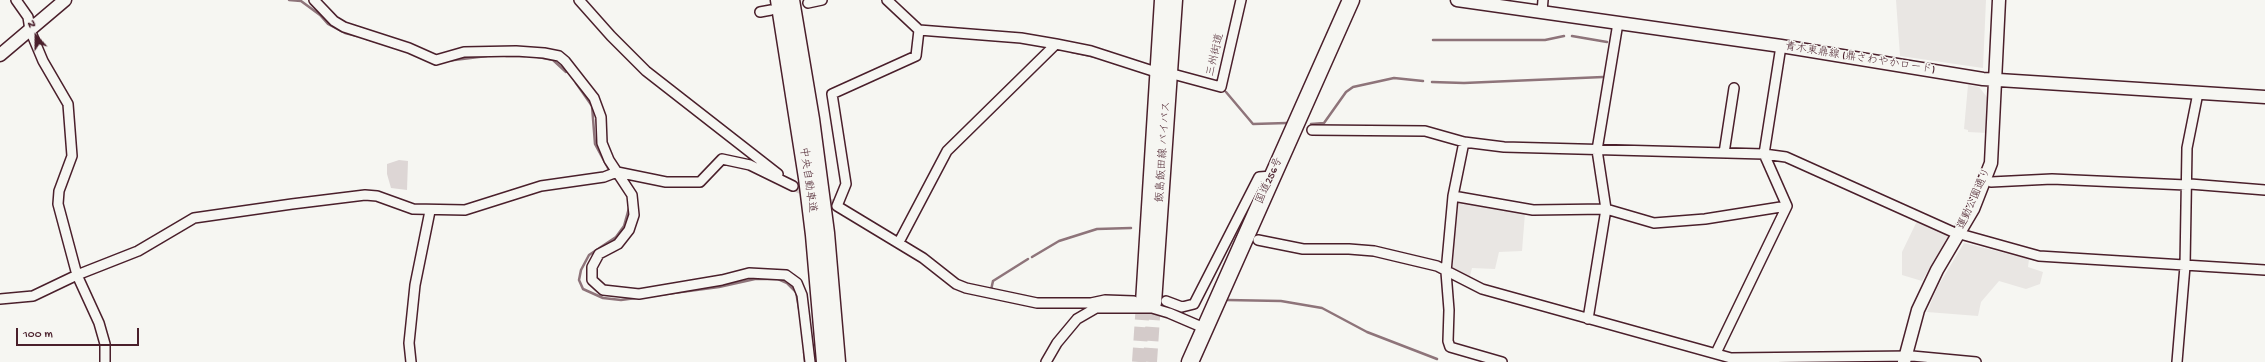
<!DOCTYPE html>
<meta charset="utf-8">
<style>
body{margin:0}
#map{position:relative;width:2265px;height:362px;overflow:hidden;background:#f6f6f2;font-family:"Gochi Hand",sans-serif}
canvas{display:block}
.north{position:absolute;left:16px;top:16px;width:40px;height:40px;-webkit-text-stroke:3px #f6f6f2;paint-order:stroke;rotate:339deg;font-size:11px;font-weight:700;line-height:16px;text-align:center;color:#4a1f2b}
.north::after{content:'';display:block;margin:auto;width:14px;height:18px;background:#4a1f2b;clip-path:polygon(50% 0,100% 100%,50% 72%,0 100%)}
.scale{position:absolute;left:16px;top:328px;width:123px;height:18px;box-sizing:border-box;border:2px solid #4a1f2b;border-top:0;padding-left:5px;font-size:12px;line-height:14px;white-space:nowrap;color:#4a1f2b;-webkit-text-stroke:3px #f6f6f2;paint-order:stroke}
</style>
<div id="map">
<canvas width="2265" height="362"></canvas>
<div class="north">N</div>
<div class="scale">100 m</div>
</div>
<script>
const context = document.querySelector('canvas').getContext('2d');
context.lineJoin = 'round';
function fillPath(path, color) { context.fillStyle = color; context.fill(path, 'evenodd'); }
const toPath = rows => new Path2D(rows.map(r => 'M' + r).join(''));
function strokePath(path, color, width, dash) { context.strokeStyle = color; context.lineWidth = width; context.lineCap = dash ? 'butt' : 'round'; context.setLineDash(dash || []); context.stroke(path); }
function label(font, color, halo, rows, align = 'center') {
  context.font = font + ' "Gochi Hand","Klee One",sans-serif'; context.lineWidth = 3; context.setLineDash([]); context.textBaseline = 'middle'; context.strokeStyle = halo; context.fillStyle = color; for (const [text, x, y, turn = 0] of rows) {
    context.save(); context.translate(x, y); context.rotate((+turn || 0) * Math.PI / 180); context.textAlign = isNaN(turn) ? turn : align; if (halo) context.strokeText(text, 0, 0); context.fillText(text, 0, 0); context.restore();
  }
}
const built = toPath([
 [1896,0,1986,0,1983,68,1900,56],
 [1968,85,1979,87,1987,97,1987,133,1968,132,1968,130,1964,129],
 [1455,200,1525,213,1522,251,1499,252,1495,269,1472,268,1469,280,1448,270],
 [1918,219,1949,235,1922,281,1902,275,1902,252],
 [1964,243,2029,259,2028,267,2043,272,2040,284,2026,289,1999,281,1981,302,1978,316,1927,312,1937,288]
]);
const green = toPath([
 [399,160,408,161,407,190,391,188,387,174,387,164]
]);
const stream = toPath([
 [289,0,301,1,320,15,328,24,345,33,357,36],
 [1572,36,1607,42],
 [367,39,380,43],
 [1433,40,1545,40,1564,36],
 [1072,52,1100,58],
 [506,56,525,56],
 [538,57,553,60,566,72],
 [446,61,487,56],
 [1432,82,1464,83,1603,77],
 [576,83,592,106,595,144,609,170],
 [1226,92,1253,124,1287,123],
 [1311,124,1324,123,1346,92,1353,87,1394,78,1423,81],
 [629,208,624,226,616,237,589,255,581,270,579,280,583,289,603,298,621,300,719,287,755,279,778,279,787,283,796,292,800,314],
 [1032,257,1059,241,1097,229,1131,228],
 [991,290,993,281,1028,259],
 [1227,300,1281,301,1322,308,1367,332,1437,359],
 [804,352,805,362]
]);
const streetTunnel = toPath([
 [793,186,837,206]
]);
const primaryTunnel = toPath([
 [1139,362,1143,303],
 [1150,362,1154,303]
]);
const street = toPath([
 [16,0,28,17,30,30,43,61,68,104,72,156,59,191,58,204,77,275,99,323,105,344,105,362],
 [314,0,334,21,344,27,409,48,436,60,464,52,516,51,544,53,559,56,565,61,594,98,601,117,602,143,609,160,632,195,634,215,629,230,618,244,599,254,592,267,592,280,603,290,639,294,722,280,749,273,786,275,797,283,802,295,810,362],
 [579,0,611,36,646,71,778,174],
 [887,0,919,30,1021,38,1056,44,1091,51,1159,73],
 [808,3,822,0],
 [760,12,771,10],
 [1542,12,1543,0],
 [919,30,916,56,832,94,846,184,837,206,923,258,956,284,966,288,1037,303,1091,303,1105,300,1134,301],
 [1169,73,1221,87,1241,0],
 [1312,130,1425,131,1464,142,1504,147,1764,154,1786,157,1953,232,2039,256,2265,270],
 [1464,142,1453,196,1446,272,1449,310,1448,341,1450,347,1502,362],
 [1724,153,1734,88],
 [1991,182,2052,179,2186,185,2190,184,2265,190],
 [1453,196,1533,210,1606,209,1654,223,1705,219,1787,206],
 [1258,240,1303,249,1349,249,1374,251,1437,266,1482,289,1731,358,1912,356,1976,362],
 [899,242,947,151,1056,44],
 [0,299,33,296,77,275,138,251,194,218,292,204,365,195,377,196,413,209,465,210,541,186,604,177,617,172,666,182,700,182,722,159,750,165,793,186],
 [1166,301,1182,307,1194,304,1259,177,1272,176],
 [1588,319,1606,209,1597,150,1618,23],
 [1716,353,1787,206,1764,154,1781,46],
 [411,362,409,343,415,285,430,211],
 [1046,362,1057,343,1077,319,1096,308,1152,308,1169,313,1204,328],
 [2177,362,2185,266,2187,148,2198,93]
]);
const secondary = toPath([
 [1457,0,1781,46,1983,79,2265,97],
 [0,55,65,0],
 [1904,362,1918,310,1937,270,1973,209,1991,163,1999,0]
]);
const primary = toPath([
 [1143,303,1162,0],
 [1154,303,1175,0]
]);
const highway = toPath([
 [779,0,807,178,814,235,825,362],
 [791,0,811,119,826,233,837,362],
 [1190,362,1351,0]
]);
const streetNames = [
 ["三州街道",1216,55,-77],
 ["青木東鼎線 (鼎さわやかロード)",1860,59,9],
 ["飯島飯田線 バイパス",1164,152,-86],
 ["中央自動車道",807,180,82],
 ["国道256号",1270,181,-66],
 ["運動公園通り",1975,199,-66]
];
fillPath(built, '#e9e6e3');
fillPath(green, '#ddd6d5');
strokePath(stream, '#8e747a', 2.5);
strokePath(streetTunnel, '#d4cbca', 9, [9, 4.5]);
strokePath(primaryTunnel, '#d4cbca', 14, [14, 7]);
strokePath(street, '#4a1f2b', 12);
strokePath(secondary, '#4a1f2b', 15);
strokePath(primary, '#4a1f2b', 17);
strokePath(highway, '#4a1f2b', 19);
strokePath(street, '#f6f6f2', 9);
strokePath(secondary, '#f6f6f2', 12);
strokePath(primary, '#f6f6f2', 14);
strokePath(highway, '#f6f6f2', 16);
label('11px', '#4a1f2b', '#f6f6f2', streetNames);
</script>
